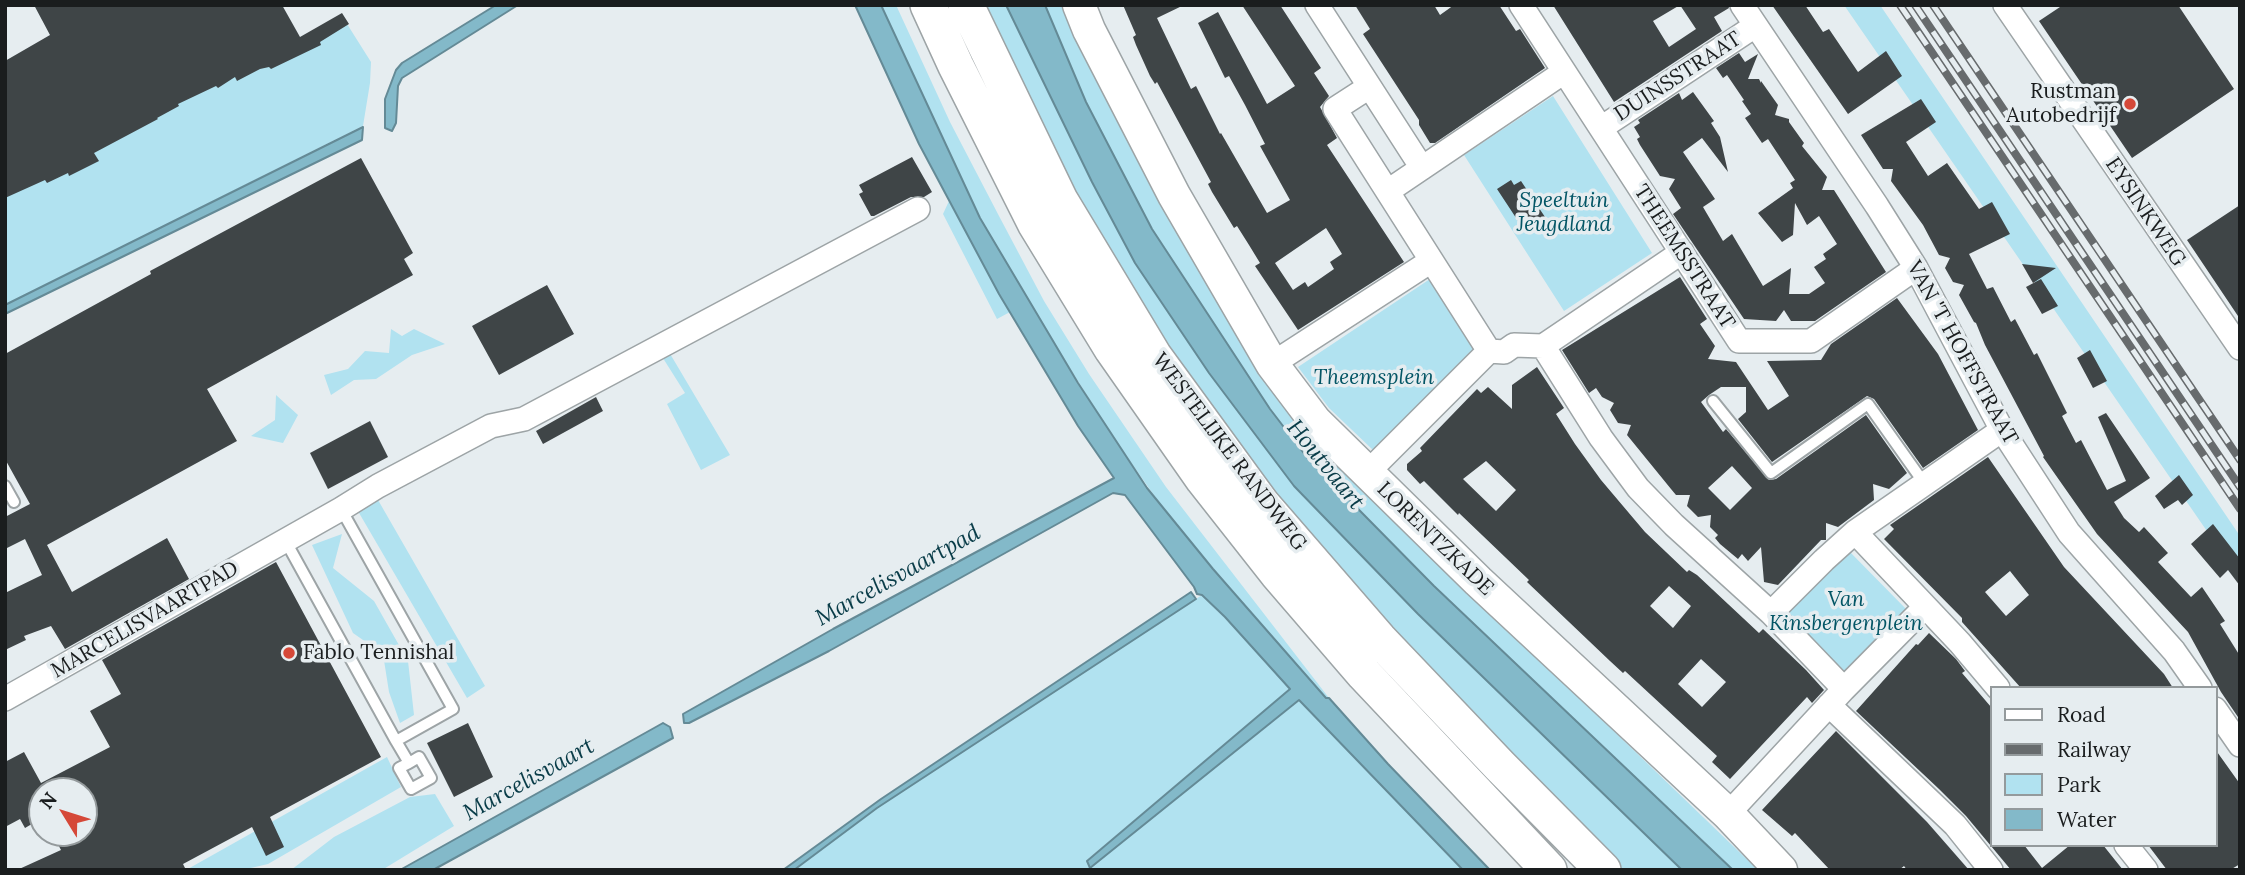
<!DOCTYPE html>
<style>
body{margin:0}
#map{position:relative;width:2245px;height:875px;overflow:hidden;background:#e6edf0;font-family:Lora,serif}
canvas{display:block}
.frame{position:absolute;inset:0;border:7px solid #1a1d1e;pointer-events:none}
.legend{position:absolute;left:1990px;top:686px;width:228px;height:161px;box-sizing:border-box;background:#e6edf0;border:2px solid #949a9c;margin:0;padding:9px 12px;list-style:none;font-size:21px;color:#1a1d1e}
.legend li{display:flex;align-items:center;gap:14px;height:35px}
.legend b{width:35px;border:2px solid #949a9c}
.north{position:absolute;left:28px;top:777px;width:70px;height:70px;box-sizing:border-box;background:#e6edf0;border:2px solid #949a9c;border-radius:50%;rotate:308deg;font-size:19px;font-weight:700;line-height:28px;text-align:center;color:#1a1d1e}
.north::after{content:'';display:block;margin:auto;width:24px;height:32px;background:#d54838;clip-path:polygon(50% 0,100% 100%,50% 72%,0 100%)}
</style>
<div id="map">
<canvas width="2245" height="875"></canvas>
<div class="frame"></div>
<ul class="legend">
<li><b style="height:9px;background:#fff"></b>Road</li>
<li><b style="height:9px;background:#676b6d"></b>Railway</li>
<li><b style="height:19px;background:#b1e2f0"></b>Park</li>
<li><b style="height:19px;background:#83b9c9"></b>Water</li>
</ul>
<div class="north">N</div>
</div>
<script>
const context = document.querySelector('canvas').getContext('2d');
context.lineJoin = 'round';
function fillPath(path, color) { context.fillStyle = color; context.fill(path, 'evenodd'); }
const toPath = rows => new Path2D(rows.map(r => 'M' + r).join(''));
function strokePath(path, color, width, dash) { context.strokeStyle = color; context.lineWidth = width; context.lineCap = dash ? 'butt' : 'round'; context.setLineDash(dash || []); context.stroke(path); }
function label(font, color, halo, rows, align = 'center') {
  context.font = font + ' Lora,serif'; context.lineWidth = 7; context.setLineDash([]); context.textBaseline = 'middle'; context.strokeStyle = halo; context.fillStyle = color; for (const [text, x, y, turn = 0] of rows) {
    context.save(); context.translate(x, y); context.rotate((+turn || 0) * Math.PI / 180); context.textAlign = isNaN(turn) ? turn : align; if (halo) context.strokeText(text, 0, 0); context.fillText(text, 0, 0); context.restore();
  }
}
const green = toPath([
 [881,5,896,5,950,122,999,216,1044,301,1089,374,1166,487,1329,698,1326,698,1174,524,1111,434,1024,295,980,218],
 [977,5,1006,5,1092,182,1185,338,1294,486,1418,614,1682,870,1617,870,1314,552,1128,295],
 [1045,5,1065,5,1081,47,1128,142,1176,231,1256,356,1373,499,1758,870,1733,870,1434,586,1306,456,1270,409,1152,229,1086,102],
 [1844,5,1880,5,2240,536,2240,579],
 [342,16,371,62,370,83,363,126,5,305,5,188],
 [1553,96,1652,253,1564,311,1464,155],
 [949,201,1010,312,997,319,943,214],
 [1430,279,1477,349,1374,451,1329,408,1298,367],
 [391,329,402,336,414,329,445,344,412,355,376,379,354,380,331,395,324,375,348,369,365,351,389,353],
 [669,352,730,455,701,470,667,404,685,393,661,355],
 [276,395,298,415,283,443,251,436,275,420],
 [374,493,485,686,467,698,355,506],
 [342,534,333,568,374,601,408,661,414,715,400,723,389,692,383,654,353,633,312,545],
 [1848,550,1908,611,1844,676,1785,614],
 [1202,595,1225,617,1290,689,1087,860,1089,867,1300,700,1463,870,794,870,877,808],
 [387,757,401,787,268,864,242,870,186,870],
 [435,794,454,826,382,870,291,870,334,837,410,797]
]);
const water = toPath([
 [496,5,518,5,402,78,398,86,396,123,392,131,385,128,385,99,396,70,402,63,496,5],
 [855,5,881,5,980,218,1078,383,1147,488,1213,569,1326,698,1329,698,1388,764,1490,870,1463,870,1299,700,1090,868,1087,861,1290,689,1225,617,1202,595,1197,594,1194,587,1125,495,1113,493,829,651,689,723,684,723,683,714,833,629,1114,478,1078,426,999,294,919,144,855,5],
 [1006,5,1045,5,1086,102,1152,229,1270,409,1306,456,1434,586,1733,870,1682,870,1418,614,1294,486,1209,373,1135,263,1092,182,1006,5],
 [363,127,362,140,5,314,5,305,363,127],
 [1191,592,1196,599,877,808,794,870,783,870,881,799,1191,592],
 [663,723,670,727,673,738,433,870,400,870,663,723]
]);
const building = toPath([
 [34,5,282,5,300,37,342,13,349,24,320,42,321,45,271,69,269,67,260,69,237,81,235,77,218,88,216,86,178,104,179,106,157,118,158,119,94,153,99,161,69,176,68,173,47,183,45,180,5,198,5,61,50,35],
 [1123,5,1184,5,1157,18,1191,89,1196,86,1220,134,1221,133,1267,213,1290,200,1260,146,1265,144,1245,105,1229,76,1225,78,1198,23,1218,12,1267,104,1295,86,1242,5,1280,5,1321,68,1314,73,1329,96,1320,107,1337,138,1327,145,1404,262,1298,330,1255,266,1260,263,1249,245,1237,226,1234,228,1212,192,1208,184,1211,182,1157,82,1155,84,1150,76,1136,45,1133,37,1136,35],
 [1326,228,1342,254,1330,262,1334,269,1308,287,1305,282,1293,290,1275,263],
 [1355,5,1434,5,1440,15,1454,5,1499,5,1516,31,1520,29,1545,68,1435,143,1430,143,1419,125,1419,120,1363,34,1370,29],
 [1553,5,1728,5,1729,8,1714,17,1722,31,1614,102],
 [1680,5,1696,29,1669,47,1653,21],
 [1772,5,1805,5,1823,32,1829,29,1858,72,1886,51,1902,76,1848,114],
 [2063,5,2178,5,2234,89,2132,158,2039,21],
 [1739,53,1745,62,1758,54,1748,79,1759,79,1761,83,1761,81,1778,105,1775,115,1789,119,1789,122,1804,143,1802,146,1827,177,1822,190,1834,190,1886,272,1815,321,1791,321,1784,310,1776,321,1744,319,1673,214,1681,208,1669,189,1675,179,1660,176,1640,145,1637,139,1640,137,1634,127,1640,123,1638,120,1679,93,1682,100,1693,92,1714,121,1711,123,1720,137,1728,172,1702,138,1683,152,1715,199,1703,207,1723,241,1732,234,1763,286,1791,268,1789,294,1809,294,1825,283,1814,267,1826,259,1823,254,1837,244,1819,216,1807,225,1795,203,1793,235,1782,242,1758,213,1793,188,1790,183,1795,180,1768,139,1762,143,1745,118,1751,114,1742,101,1744,100,1727,75,1723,78,1716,68],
 [1921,99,1936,122,1906,142,1928,176,1947,163,1979,209,1992,202,2010,234,1969,254,1987,289,1993,287,2011,322,2015,319,2034,355,2037,353,2067,413,2062,416,2076,443,2081,440,2107,490,2126,481,2098,417,2106,413,2150,478,2114,502,2124,518,2139,532,2144,527,2168,553,2158,562,2175,580,2191,597,2202,587,2225,621,2220,624,2240,656,2240,720,2221,692,2188,632,2097,534,2043,457,2044,456,1985,345,1976,323,1974,322,1959,295,1964,285,1953,282,1945,268,1950,258,1939,255,1923,225,1891,181,1893,169,1883,169,1861,135],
 [912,157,932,192,924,197,911,197,874,216,871,216,859,194,863,192,859,185],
 [361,158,413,253,404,259,413,275,207,389,237,441,47,545,72,592,167,538,189,579,65,649,51,626,24,636,26,640,5,650,5,593,42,575,25,539,5,549,5,517,30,504,5,459,5,354,151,274,150,271],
 [1511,180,1514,185,1521,181,1545,217,1524,230,1497,189],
 [2240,205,2240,319,2187,240],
 [2022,264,2056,268,2033,283],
 [1680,277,1707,319,1700,324,1715,346,1708,359,1736,362,1768,410,1789,396,1767,361,1821,360,1831,344,1897,298,1938,354,1978,430,1923,468,1874,399,1867,396,1772,462,1738,419,1746,412,1746,387,1721,387,1709,395,1701,402,1723,432,1726,429,1769,480,1776,479,1866,415,1907,473,1889,489,1873,484,1874,500,1838,527,1826,523,1826,540,1821,540,1778,585,1764,582,1761,547,1748,561,1742,554,1738,559,1720,544,1715,538,1718,535,1710,527,1711,515,1698,517,1687,506,1690,495,1676,495,1671,489,1627,435,1631,425,1618,423,1610,410,1614,403,1602,397,1596,388,1589,393,1562,350],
 [1732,466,1752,488,1730,510,1708,488],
 [2041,279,2058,306,2042,314,2026,287],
 [547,285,574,334,499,375,472,326],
 [2090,350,2107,381,2093,388,2077,358],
 [1537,367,1564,408,1556,414,1575,444,1601,480,1645,532,1687,572,1689,570,1697,575,1759,633,1763,629,1806,670,1824,690,1812,703,1807,697,1730,779,1712,762,1717,756,1625,671,1623,673,1610,661,1527,582,1529,580,1459,513,1458,515,1424,481,1420,484,1407,470,1407,464,1422,451,1420,448,1477,389,1481,393,1488,387,1512,409,1512,385],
 [1486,461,1516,490,1496,511,1463,479],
 [1669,586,1691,606,1673,628,1650,606],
 [1701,659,1726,682,1702,707,1678,684],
 [596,397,603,411,543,444,536,431],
 [370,421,388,457,328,489,310,453],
 [1988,457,2064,567,2164,674,2173,688,2021,688,1962,622,1962,618,1884,539,1894,529,1890,525],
 [2010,571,2029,595,2006,616,1985,592],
 [2179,475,2193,495,2182,505,2178,500,2164,509,2155,496],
 [2213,524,2240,559,2240,586,2228,570,2220,578,2191,544],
 [276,562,381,757,270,817,284,847,266,856,252,827,183,864,186,870,17,870,61,850,52,833,84,833,84,791,42,791,42,818,25,828,20,819,5,827,5,762,24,752,41,783,110,747,90,711,121,694,102,660],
 [1929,633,1956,659,1965,671,1962,673,1991,707,1991,845,2024,845,2042,868,2070,845,2103,845,2123,870,2011,870,1966,816,1939,789,1856,711,1916,644,1918,645],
 [468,723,493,777,454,797,427,743],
 [1836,731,1927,822,1969,870,1907,870,1904,866,1899,870,1830,870,1795,833,1792,836,1762,810],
 [2215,749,2240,784,2240,864,2230,870,2167,870,2148,845,2215,845]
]);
const lane = toPath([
 [1713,401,1771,473,1868,404,1924,483],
 [5,486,14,502],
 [285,540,396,741,453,709,341,509],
 [396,741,409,763,399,768,411,789,431,778,419,757,409,763]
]);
const street = toPath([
 [1317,5,1422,168],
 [1521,5,1739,341,1811,341,1916,268],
 [1742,5,1877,206,1916,268,2002,430,2069,533,2174,651,2200,688],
 [2005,5,2240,348],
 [1369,87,1335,109,1489,351],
 [1601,128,1755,26],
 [1388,191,1564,72],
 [1543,346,1601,438,1638,488,1674,525,1771,613,1844,689],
 [1272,364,1431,261],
 [1367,473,1489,351,1504,352,1514,345,1543,346,1682,252],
 [1855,532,1960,643,1998,688],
 [1771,613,1824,560,1855,532,2002,430],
 [5,699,341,509,378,486,491,426,524,419,918,209],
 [1829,705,1955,825,1991,870],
 [2215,709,2240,745],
 [1728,814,1844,689,1925,607],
 [2126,845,2146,870]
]);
const secondary = toPath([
 [1079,5,1089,30,1174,195,1272,364,1315,421,1478,581,1728,814,1781,870]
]);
const primary = toPath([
 [928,5,956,66,1035,223,1112,349,1203,479,1277,573,1364,674,1549,870],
 [966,5,1060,200,1154,356,1262,504,1379,639,1500,766,1603,870]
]);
const rail = toPath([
 [1900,5,2240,509],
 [1915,5,2240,487],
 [1933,5,2240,460]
]);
const markers = [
 [2130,104,7,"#d54838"],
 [289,653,7,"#d54838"]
];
const streetNames = [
 ["DUINSSTRAAT",1678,77,-33],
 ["EYSINKWEG",2145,212,56],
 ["THEEMSSTRAAT",1684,257,57],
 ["VAN 'T HOFFSTRAAT",1962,353,61],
 ["WESTELIJKE RANDWEG",1229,452,53],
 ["LORENTZKADE",1435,539,44],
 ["MARCELISVAARTPAD",145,620,-30]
];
const poiNames = [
 ["Rustman",2116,92],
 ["Autobedrijf",2116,116],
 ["Fablo Tennishal",303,653,"left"]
];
const parkNames = [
 ["Speeltuin",1564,201],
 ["Jeugdland",1564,225],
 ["Theemsplein",1374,378],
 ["Van",1846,600],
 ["Kinsbergenplein",1846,624]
];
const waterNames = [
 ["Houtvaart",1325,465,51],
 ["Marcelisvaartpad",898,576,-29],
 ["Marcelisvaart",529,780,-29]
];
fillPath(green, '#b1e2f0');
fillPath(water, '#83b9c9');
strokePath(water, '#648a96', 2);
fillPath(building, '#3f4547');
strokePath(lane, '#9da4a6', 14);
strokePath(street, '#9da4a6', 26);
strokePath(secondary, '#9da4a6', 35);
strokePath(primary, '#9da4a6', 38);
strokePath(lane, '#fff', 10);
strokePath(street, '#fff', 23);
strokePath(secondary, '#fff', 32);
strokePath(primary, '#fff', 35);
strokePath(rail, '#676b6d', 8);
strokePath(rail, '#e6edf0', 5, [16]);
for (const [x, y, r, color] of markers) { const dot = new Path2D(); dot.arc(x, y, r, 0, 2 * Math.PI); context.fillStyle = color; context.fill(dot); strokePath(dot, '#e6edf0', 2.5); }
label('21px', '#1a1d1e', '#e6edf0', streetNames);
label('21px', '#1a1d1e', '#e6edf0', poiNames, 'right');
label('italic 21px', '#035565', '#e6edf0', parkNames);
label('italic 23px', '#093c48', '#e6edf0', waterNames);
</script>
